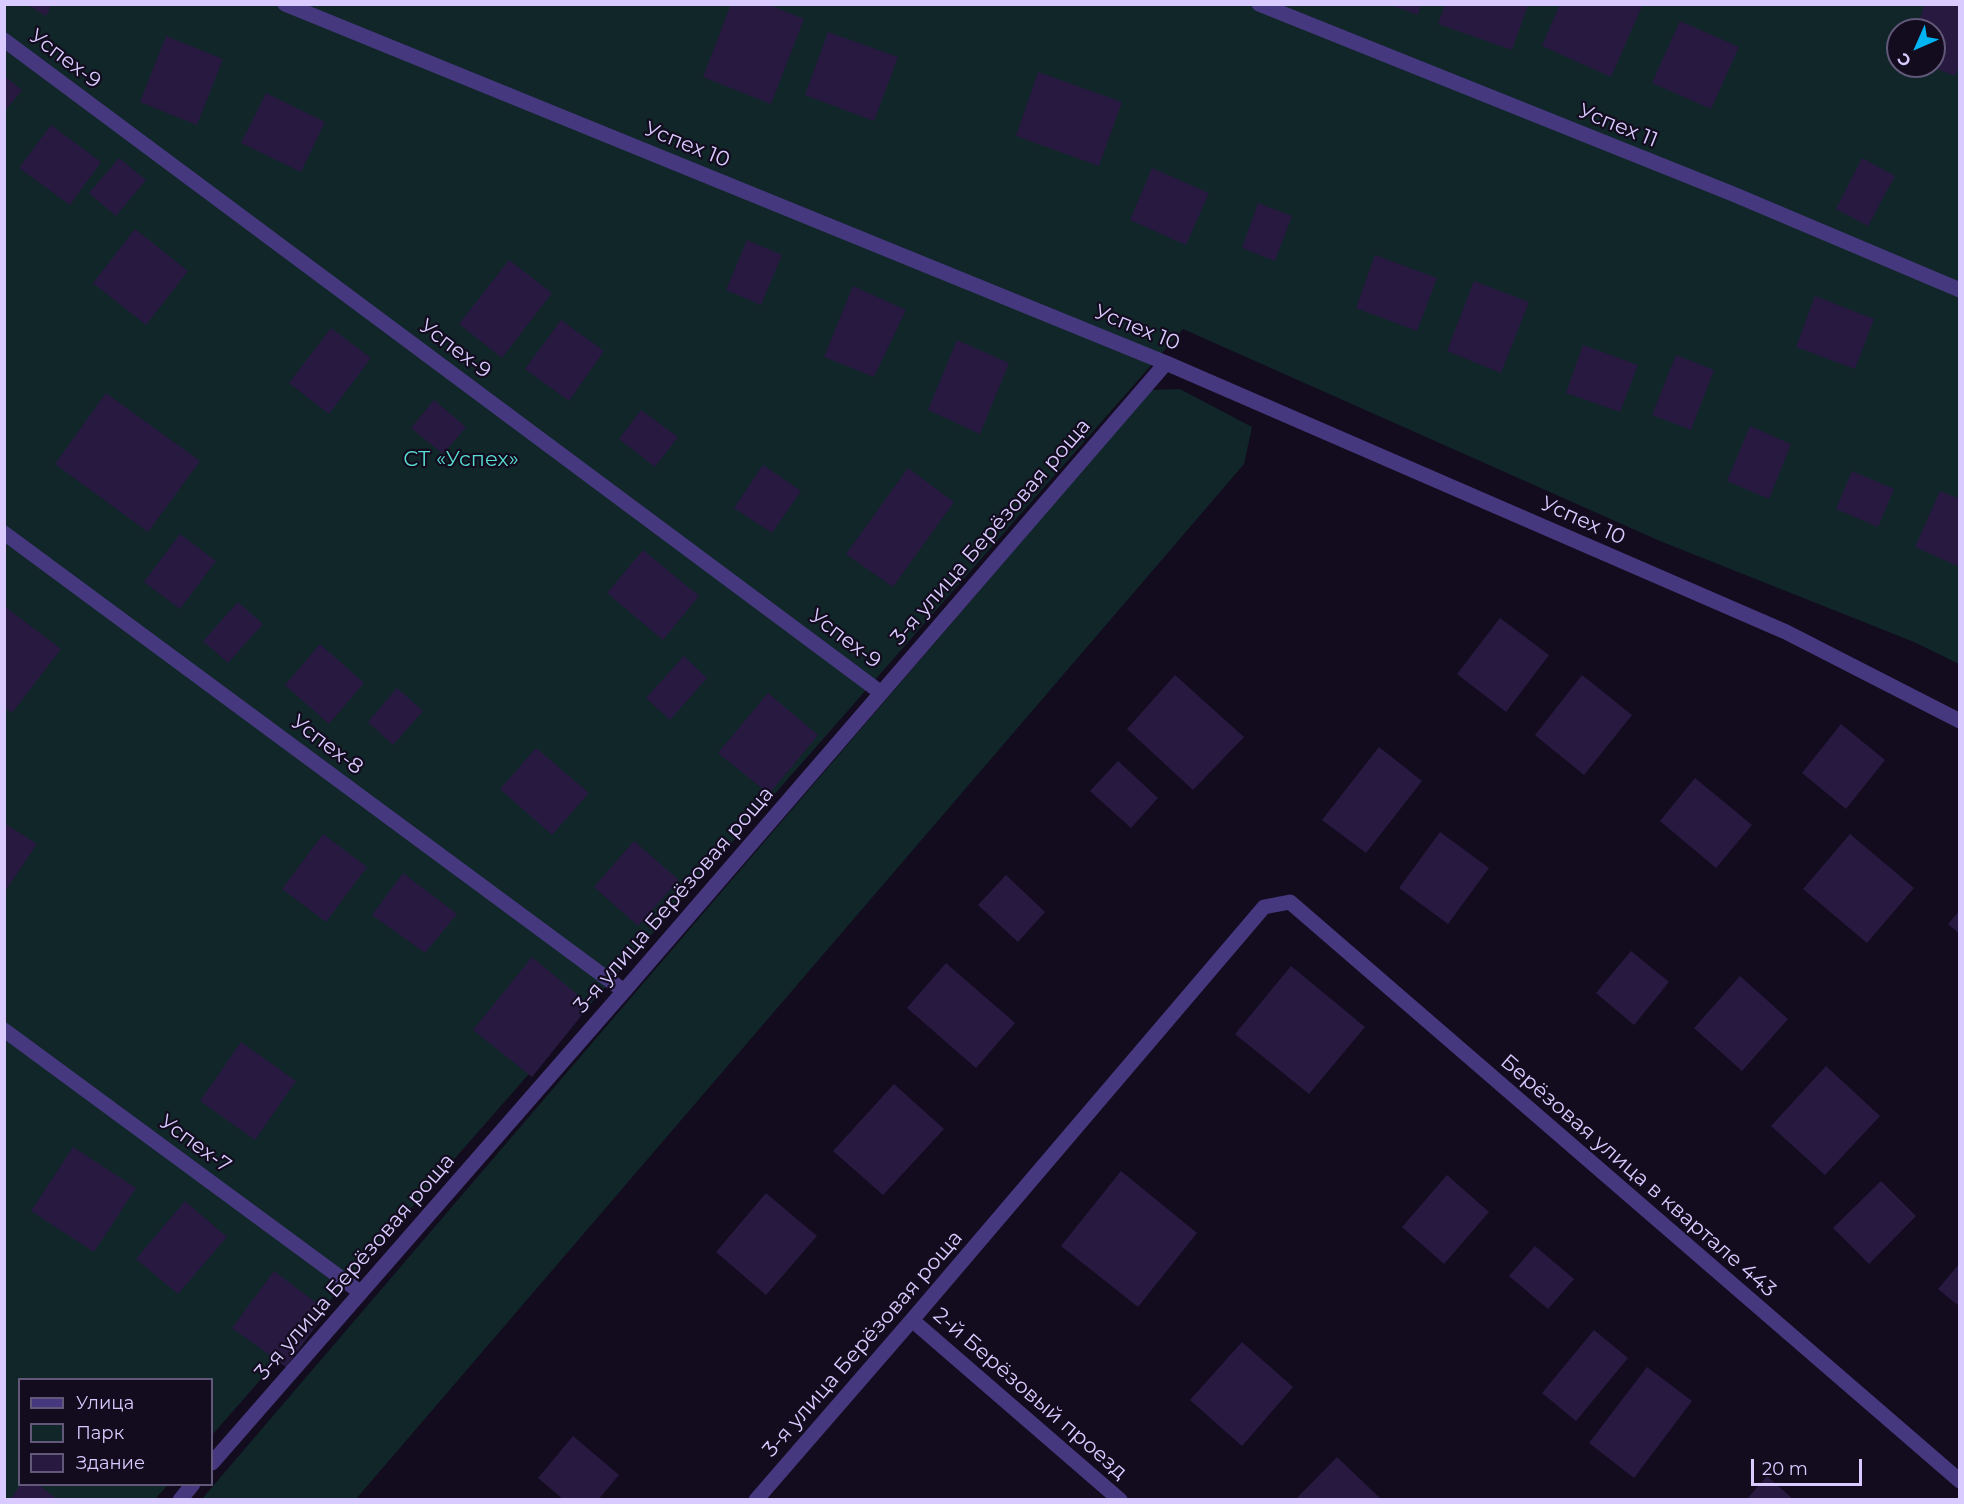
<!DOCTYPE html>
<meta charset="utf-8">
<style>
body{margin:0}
#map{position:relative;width:1964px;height:1504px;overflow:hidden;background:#130c1f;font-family:Montserrat,sans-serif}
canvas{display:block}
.frame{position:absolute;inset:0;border:6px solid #d9cbff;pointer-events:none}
.legend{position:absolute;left:18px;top:1378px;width:195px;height:108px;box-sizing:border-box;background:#130c1f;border:2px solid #625879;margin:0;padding:8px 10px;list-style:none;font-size:18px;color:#d9cbff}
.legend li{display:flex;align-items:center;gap:12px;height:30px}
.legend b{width:30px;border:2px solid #625879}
.north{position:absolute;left:1886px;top:18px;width:60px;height:60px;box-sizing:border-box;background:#130c1f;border:2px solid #625879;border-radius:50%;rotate:225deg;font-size:16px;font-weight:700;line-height:24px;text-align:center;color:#d9cbff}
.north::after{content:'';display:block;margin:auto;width:21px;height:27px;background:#01b4f4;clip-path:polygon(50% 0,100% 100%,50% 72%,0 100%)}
.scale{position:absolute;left:1751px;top:1459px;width:111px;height:27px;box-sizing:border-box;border:3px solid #d9cbff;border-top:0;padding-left:8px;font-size:18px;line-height:21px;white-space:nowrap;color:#d9cbff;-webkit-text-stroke:4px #130c1f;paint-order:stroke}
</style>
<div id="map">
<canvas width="1964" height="1504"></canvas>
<div class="frame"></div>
<ul class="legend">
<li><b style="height:8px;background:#46387e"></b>Улица</li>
<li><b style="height:16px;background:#102629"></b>Парк</li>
<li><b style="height:16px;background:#271940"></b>Здание</li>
</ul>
<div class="north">С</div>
<div class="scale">20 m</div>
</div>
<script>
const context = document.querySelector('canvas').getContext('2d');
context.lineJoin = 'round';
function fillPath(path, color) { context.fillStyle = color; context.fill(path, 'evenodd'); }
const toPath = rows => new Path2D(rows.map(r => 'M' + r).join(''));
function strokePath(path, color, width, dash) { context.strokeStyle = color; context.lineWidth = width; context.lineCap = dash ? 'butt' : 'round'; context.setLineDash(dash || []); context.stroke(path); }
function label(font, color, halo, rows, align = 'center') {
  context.font = font + ' Montserrat,sans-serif'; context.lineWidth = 4.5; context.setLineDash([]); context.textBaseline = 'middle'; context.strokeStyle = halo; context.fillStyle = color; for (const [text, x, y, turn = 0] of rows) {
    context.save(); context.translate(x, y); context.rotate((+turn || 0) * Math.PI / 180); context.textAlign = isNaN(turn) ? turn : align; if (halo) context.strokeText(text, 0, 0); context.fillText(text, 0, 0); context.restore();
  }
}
const green = toPath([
 [5,5,1959,5,1959,664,1914,642,1660,541,1183,329,212,1435,212,1380,20,1380,20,1484,168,1485,155,1499,5,1500],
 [1898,30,1934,30,1934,66,1898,66],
 [1180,389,1252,427,1244,464,356,1499,201,1500,1151,390]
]);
const building = toPath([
 [26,4,52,4,46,16],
 [731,4,767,4,804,19,771,104,703,77],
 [1388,4,1421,4,1418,15],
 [1560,4,1643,4,1611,77,1542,46],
 [1925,4,1960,4,1960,63,1955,76,1929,66,1934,66,1934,30,1916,30],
 [1445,5,1528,5,1512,50,1438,24],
 [1680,21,1739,47,1711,109,1652,83],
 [828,32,898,57,874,121,805,95],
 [166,36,223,59,197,125,140,102],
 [1038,72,1122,102,1099,166,1016,136],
 [4,76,22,90,4,112],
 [266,93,325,122,301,172,241,143],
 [51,125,101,162,70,205,19,168],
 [119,158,146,180,116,216,89,193],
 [1862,158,1895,176,1868,226,1836,209],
 [1152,168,1209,193,1186,245,1130,220],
 [1258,203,1292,216,1275,261,1242,248],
 [135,229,188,271,146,325,93,283],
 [747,240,782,255,761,305,726,290],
 [1375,255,1437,278,1417,331,1356,308],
 [509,260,552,293,502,358,459,324],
 [1474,281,1529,302,1501,373,1447,351],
 [853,286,906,310,874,377,824,357],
 [1815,296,1874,319,1855,369,1796,347],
 [561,320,604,351,569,401,525,369],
 [331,328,371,358,329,414,289,383],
 [957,340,1009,363,980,434,928,410],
 [1583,345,1638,365,1620,412,1566,393],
 [1676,355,1714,370,1691,430,1652,415],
 [106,393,200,461,148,532,55,464],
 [434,400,466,427,443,454,411,428],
 [641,410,678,437,655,467,619,439],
 [1750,426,1791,444,1769,499,1727,481],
 [763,465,801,491,772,533,734,508],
 [908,468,954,502,893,587,846,554],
 [1852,471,1894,489,1878,527,1836,509],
 [1940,491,1960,499,1960,567,1915,547],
 [180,534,216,561,180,609,144,582],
 [643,550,699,596,663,640,607,593],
 [238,602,263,624,228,663,203,641],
 [4,606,61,649,12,713,4,707],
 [1500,618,1549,655,1506,712,1457,674],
 [320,644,364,683,329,724,285,685],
 [684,656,707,678,670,720,646,698],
 [1175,675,1244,737,1193,790,1127,729],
 [1582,675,1632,715,1584,775,1535,735],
 [397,688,423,711,393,745,368,722],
 [768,693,818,735,769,794,718,753],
 [1841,724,1885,760,1846,809,1802,773],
 [1379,747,1422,781,1366,853,1322,820],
 [536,748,589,793,552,835,500,789],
 [1118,761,1158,798,1131,828,1090,791],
 [1695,778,1752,825,1716,868,1660,821],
 [4,823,37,844,4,893],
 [1440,832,1489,868,1448,924,1399,888],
 [323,834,367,867,326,922,282,889],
 [1850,834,1914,888,1867,943,1803,889],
 [634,841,679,880,638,926,594,887],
 [403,873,457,914,425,953,372,915],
 [1006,875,1045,912,1018,942,978,905],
 [1960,910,1960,934,1948,924],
 [1631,951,1669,982,1634,1025,1596,993],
 [532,957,590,1005,532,1077,473,1030],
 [946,963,1015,1023,976,1068,907,1008],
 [1291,966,1365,1027,1309,1094,1235,1034],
 [1740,976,1788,1019,1742,1071,1694,1028],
 [241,1042,296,1081,255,1140,200,1101],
 [1826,1066,1880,1116,1825,1175,1771,1126],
 [894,1084,944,1129,883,1195,833,1151],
 [73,1147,136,1188,94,1252,31,1211],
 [1121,1171,1197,1233,1138,1307,1061,1246],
 [1447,1175,1489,1212,1444,1264,1402,1227],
 [1881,1181,1916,1216,1869,1264,1833,1228],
 [766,1193,817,1236,766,1295,716,1252],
 [185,1201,227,1237,178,1294,136,1259],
 [1535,1246,1574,1279,1548,1309,1509,1276],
 [1960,1263,1960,1307,1938,1289],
 [274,1271,327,1311,286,1367,232,1328],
 [1594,1330,1628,1358,1576,1421,1542,1393],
 [1242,1342,1293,1387,1242,1446,1190,1400],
 [1647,1367,1692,1401,1634,1478,1589,1443],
 [573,1436,619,1475,598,1500,564,1500,538,1478],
 [1337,1457,1382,1500,1295,1500],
 [1767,1476,1794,1500,1746,1500],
 [21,1484,38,1484,58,1500,10,1500]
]);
const minor = toPath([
 [285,4,1166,363,1786,632,1960,721],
 [1259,4,1733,194,1960,290],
 [4,40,880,692],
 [4,533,624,991],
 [4,1030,360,1292],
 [912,1320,1120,1500],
 [212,1463,624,991,1166,363],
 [180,1500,193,1484],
 [756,1500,912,1320,1264,907,1290,902,1960,1481]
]);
const streetNames = [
 ["Успех-9",65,59,37],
 ["Успех 11",1618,126,22],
 ["Успех 10",687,145,22],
 ["Успех 10",1137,328,22],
 ["Успех-9",455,349,37],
 ["Успех 10",1583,521,24],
 ["3-я улица Берёзовая роща",991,532,-49],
 ["Успех-9",845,639,37],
 ["Успех-8",327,745,37],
 ["3-я улица Берёзовая роща",674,900,-49],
 ["Успех-7",195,1144,36],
 ["Берёзовая улица в квартале 443",1638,1176,41],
 ["3-я улица Берёзовая роща",355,1267,-49],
 ["3-я улица Берёзовая роща",863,1344,-49],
 ["2-й Берёзовый проезд",1030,1394,41]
];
const parkNames = [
 ["СТ «Успех»",461,460]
];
fillPath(green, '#102629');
fillPath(building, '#271940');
strokePath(minor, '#46387e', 15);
label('21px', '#d9cbff', '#130c1f', streetNames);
label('21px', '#58ded2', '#130c1f', parkNames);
</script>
